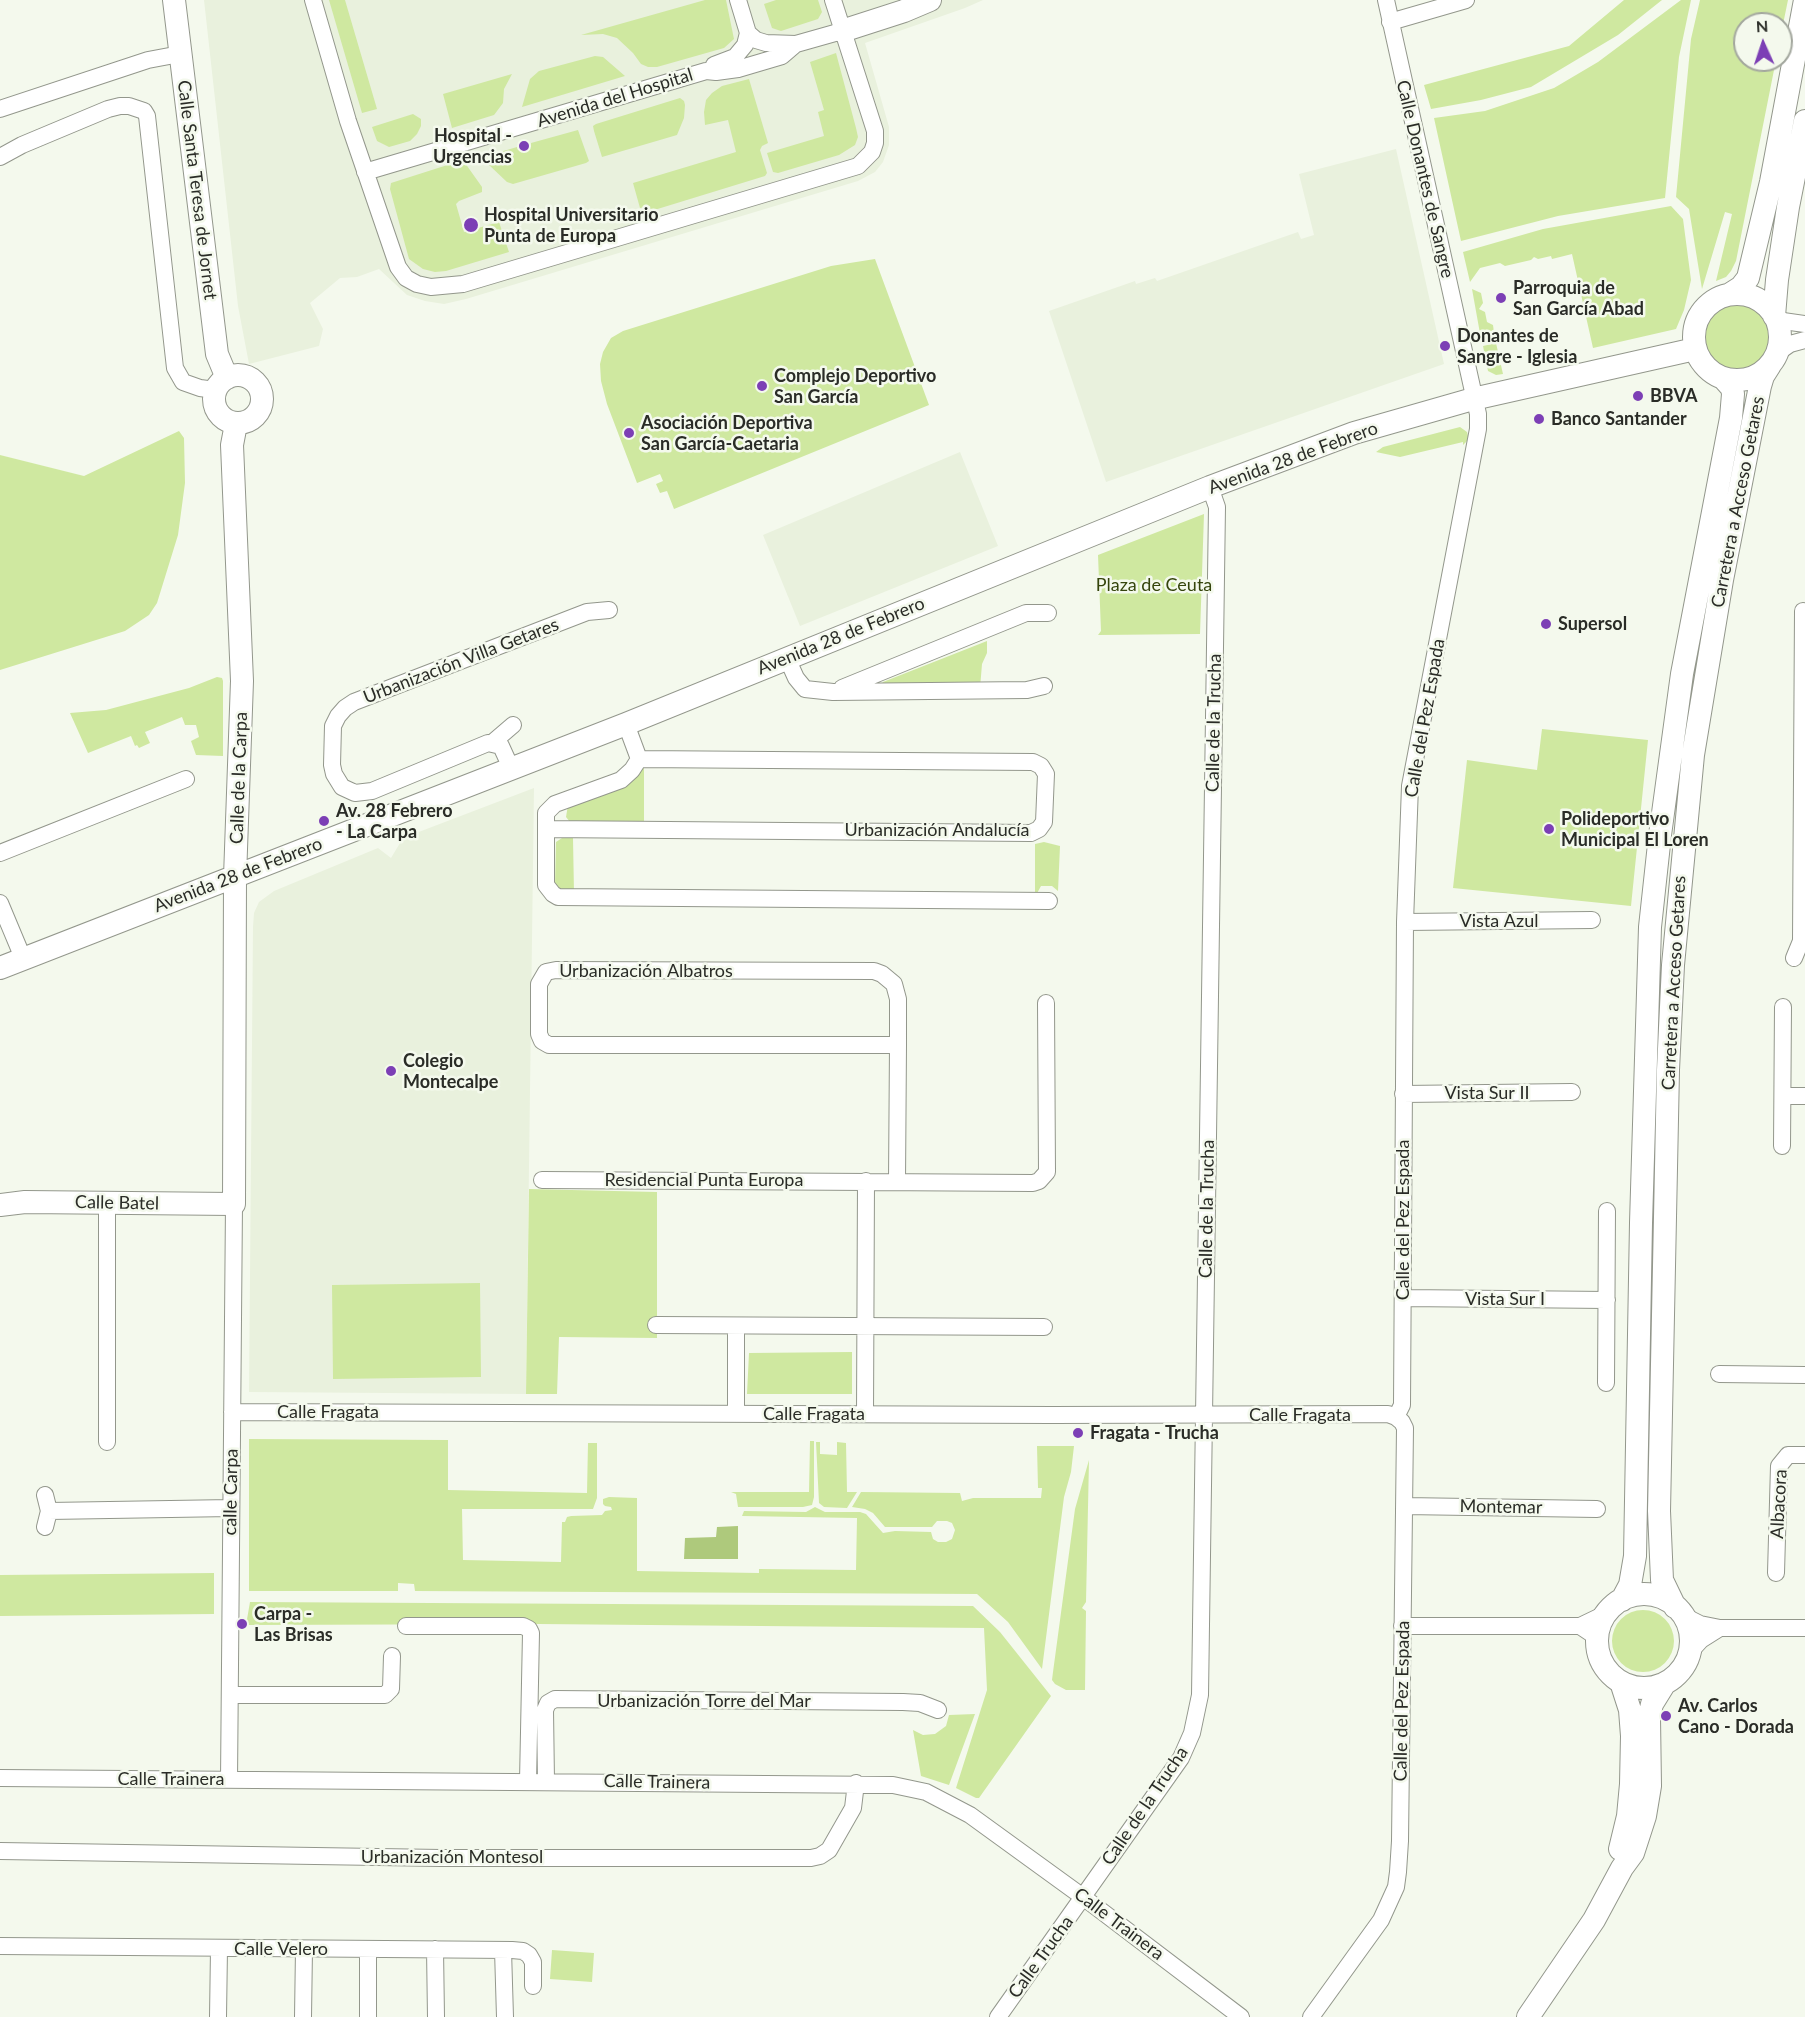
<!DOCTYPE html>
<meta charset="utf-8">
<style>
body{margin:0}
#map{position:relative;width:1805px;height:2017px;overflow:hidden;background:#f4f9ed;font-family:Lato,sans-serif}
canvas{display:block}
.north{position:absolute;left:1733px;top:12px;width:60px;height:60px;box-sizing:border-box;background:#f4f9ed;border:2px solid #a3a79e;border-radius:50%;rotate:357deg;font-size:16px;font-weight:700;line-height:24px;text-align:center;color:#2a2c27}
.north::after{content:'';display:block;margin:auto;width:21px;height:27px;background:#7c3fb5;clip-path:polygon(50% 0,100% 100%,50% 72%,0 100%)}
</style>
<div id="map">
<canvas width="1805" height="2017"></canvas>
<div class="north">N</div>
</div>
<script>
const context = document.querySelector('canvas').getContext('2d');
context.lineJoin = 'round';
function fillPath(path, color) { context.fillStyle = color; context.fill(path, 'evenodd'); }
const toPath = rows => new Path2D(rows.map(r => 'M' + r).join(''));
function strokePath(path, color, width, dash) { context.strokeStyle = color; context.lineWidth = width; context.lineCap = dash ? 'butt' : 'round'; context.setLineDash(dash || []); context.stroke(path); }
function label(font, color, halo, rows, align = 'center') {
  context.font = font + ' Lato,sans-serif'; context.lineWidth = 5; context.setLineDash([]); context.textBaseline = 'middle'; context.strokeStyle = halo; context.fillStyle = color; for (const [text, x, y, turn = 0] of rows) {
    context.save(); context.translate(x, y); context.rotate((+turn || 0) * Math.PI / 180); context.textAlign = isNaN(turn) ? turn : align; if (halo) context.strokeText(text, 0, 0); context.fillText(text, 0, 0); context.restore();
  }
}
const built = toPath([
 [204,0,983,0,965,8,865,43,889,127,889,145,883,162,875,172,858,181,466,299,444,304,425,301,407,295,379,269,357,277,340,278,310,303,323,329,319,346,249,364,238,306],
 [1396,149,1444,364,1106,482,1049,311,1135,281,1136,284,1155,278,1157,281,1298,232,1301,239,1314,235,1299,174],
 [960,452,998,546,800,626,763,535],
 [534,788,526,1394,249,1392,253,927,254,913,259,902,274,891,378,848,391,858,403,838]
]);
const green = toPath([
 [329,0,345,0,377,109,362,113],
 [705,0,726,0,734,39,724,48,657,67,648,67,641,64,633,53,617,38,603,34,581,35],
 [776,0,818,0,822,12,818,19,781,31,772,28,764,4],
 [1624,0,1662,0,1618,35,1531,87,1481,100,1431,109,1424,85,1569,46],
 [1681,0,1691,0,1679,57,1665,198,1558,216,1461,241,1434,118,1485,111,1554,88,1598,62],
 [1700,0,1788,0,1781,34,1781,24,1745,24,1745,60,1776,60,1736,261,1731,271,1726,277,1716,281,1732,214,1725,212,1702,289,1689,209,1676,197,1691,39],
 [836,53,856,128,858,137,855,145,839,155,778,173,773,172,767,153,824,136,818,112,824,110,810,62],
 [595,56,603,57,625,76,522,107,530,79,539,71],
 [512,74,504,89,503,103,494,115,452,128,443,94],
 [749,79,768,143,762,146,760,150,767,173,765,176,651,211,650,206,640,208,633,183,736,152,728,120,705,125,704,112,706,100,712,93,722,86],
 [680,98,684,101,685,105,684,118,677,135,602,157,594,131,593,126,596,124],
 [413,114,421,119,421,126,417,134,410,141,389,147,377,141,372,127],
 [578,130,589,161,586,163,513,184,507,182,488,164,487,158,490,155,517,147,518,150,531,147,531,143],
 [460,161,465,163,482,187,482,192,459,201,456,204,464,232,499,222,509,252,446,271,435,272,423,269,409,259,390,189,391,183],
 [1671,206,1683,219,1691,280,1684,310,1676,329,1593,348,1572,254,1552,259,1551,256,1538,259,1534,257,1531,260,1505,266,1500,263,1480,268,1470,282,1463,252,1543,229],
 [875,259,929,405,674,509,667,491,660,493,656,484,663,481,660,474,637,483,607,404,601,381,600,364,603,352,611,338,623,331,831,266],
 [1472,289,1481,293,1483,303,1479,309,1485,312,1487,322,1493,325,1495,340,1484,342,1481,339],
 '1704 338a33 33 0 1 1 66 0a33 33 0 1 1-66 0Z',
 [1496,343,1503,374,1496,375,1488,371,1483,346],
 [1460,427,1467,432,1468,436,1468,440,1463,445,1463,442,1400,457,1376,452,1383,447],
 [179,431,184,438,185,483,178,535,157,603,149,615,125,631,0,670,0,455,84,476],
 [1204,514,1200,634,1098,635,1101,631,1098,555],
 [987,641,987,653,982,664,980,688,881,685,883,682],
 [217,677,222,678,223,681,223,756,196,755,191,741,199,737,196,725,185,725,182,717,145,732,150,743,139,748,137,745,135,746,131,736,88,753,70,713,106,710,189,688],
 [1542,729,1648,740,1631,906,1453,888,1467,760,1537,770],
 [644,768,644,824,570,822,566,817,568,805],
 [562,838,573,838,574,893,563,893,555,885,556,842],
 [1044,842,1060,846,1058,891,1052,886,1041,886,1035,897,1035,844],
 [529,1189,657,1192,657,1338,559,1337,557,1394,526,1394],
 [480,1283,481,1377,333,1379,332,1285],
 [852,1352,852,1394,747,1394,749,1353],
 [249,1439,448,1440,448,1490,587,1493,588,1443,597,1443,597,1498,593,1509,462,1509,463,1560,561,1562,562,1522,565,1522,567,1517,571,1516,602,1515,605,1511,612,1510,611,1507,605,1506,603,1504,603,1499,609,1497,637,1498,637,1571,759,1573,759,1569,856,1570,857,1518,742,1516,744,1511,806,1512,815,1507,825,1512,860,1512,866,1514,883,1533,895,1531,931,1532,933,1539,938,1542,946,1542,952,1539,955,1530,952,1523,947,1521,937,1521,932,1527,885,1527,873,1513,865,1509,852,1507,861,1492,960,1493,962,1501,973,1498,1041,1498,1042,1488,1038,1488,1037,1446,1074,1446,1071,1472,1064,1497,1042,1669,1008,1622,977,1594,415,1591,414,1584,398,1583,398,1591,249,1591],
 [810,1441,814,1441,814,1497,812,1505,803,1507,738,1507,736,1494,731,1492,809,1492],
 [816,1442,820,1442,820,1454,837,1455,837,1442,846,1443,847,1492,857,1492,847,1508,824,1507,819,1503],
 [1089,1460,1086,1602,1082,1608,1086,1611,1085,1690,1066,1690,1055,1684,1052,1680,1053,1672,1075,1509],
 [214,1573,214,1614,0,1616,0,1575],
 [250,1602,973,1606,1000,1632,1051,1696,979,1798,976,1798,956,1788,987,1690,984,1628,538,1624,246,1625],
 '1612 1641a31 31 0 1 1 62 0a31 31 0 1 1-62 0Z',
 [975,1714,949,1785,921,1776,913,1730,923,1735,935,1734,946,1726,949,1715],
 [552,1950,594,1953,592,1982,550,1979]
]);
const water = toPath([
 [738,1526,738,1559,684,1559,685,1538,716,1537,717,1527]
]);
const street = toPath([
 [313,0,348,121,398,267,406,278,417,284,431,287,463,284,858,166,872,152,875,143,875,131,833,0],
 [1386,0,1478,414,1478,429,1410,786,1405,922,1402,1405,1396,1417],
 [1390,22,1466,0],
 [748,33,756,40,766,43,796,44],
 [714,65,735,57,745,45,748,33,738,0],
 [0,109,148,60,180,54],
 [0,157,22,145,108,109,120,106,129,106,144,111,147,116,175,368,183,382,200,388,215,390],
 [365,172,706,71,716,72,738,69,782,56,796,44,842,31],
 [1776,320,1805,324],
 [1777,353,1790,344,1805,340],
 [787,658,796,678,805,689,833,692,1027,690,1044,686],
 [842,688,1026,613,1048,613],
 [626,724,639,759,632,770,621,780,555,804,546,813,546,885,553,894,558,897,1049,901],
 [492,743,513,725],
 [511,768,501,746,488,743,372,791,355,793,342,787,334,774,332,765,333,726,338,716,345,708,354,702,587,612,609,610],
 [546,829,1031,833,1039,829,1044,822,1046,774,1041,766,1033,762,639,759],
 [0,853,186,779],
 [0,903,23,958],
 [1405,922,1592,920],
 [1794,958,1801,941,1803,611],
 [1403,1094,1572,1092],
 [1783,1096,1805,1096],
 [1782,1146,1783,1007],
 [542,1180,1033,1183,1039,1181,1047,1172,1046,1003],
 [897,1181,898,1045,898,999,894,984,882,974,874,971,556,970,546,972,539,984,539,1034,542,1041,549,1045,898,1045],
 [1404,1298,1607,1300],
 [656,1325,1044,1327],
 [1719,1374,1805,1375],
 [1606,1383,1607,1211],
 [232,1412,1052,1415,1388,1414,1396,1417,1402,1422,1405,1428,1400,1841,1398,1872,1396,1887,1381,1920,1311,2017],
 [736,1414,736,1327],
 [865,1414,866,1181],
 [107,1442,107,1204],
 [1405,1506,1597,1509],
 [49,1511,231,1508],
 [45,1527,49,1511,45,1495],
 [1776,1573,1779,1466,1788,1455,1805,1455],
 [1682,1615,1700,1624,1720,1628,1805,1628],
 [406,1626,523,1626,529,1629,531,1633,528,1781],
 [1402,1626,1580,1626,1605,1614],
 [1580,1626,1595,1636,1597,1641],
 [1689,1653,1701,1640,1720,1628],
 [230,1695,385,1695,391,1689,392,1656],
 [0,1778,893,1785,926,1792,970,1815,1083,1897,1241,2017],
 [229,1780,234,1204],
 [546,1781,545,1710,548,1703,555,1699,903,1702,920,1703,938,1710],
 [0,1851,441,1858,811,1858,820,1856,829,1850,853,1808,856,1783],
 [0,1946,512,1950,523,1951,529,1955,533,1962,533,1986],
 [368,1949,368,2017],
 [435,1949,436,2017],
 [503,1950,505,2017],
 [218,2017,219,1949],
 [303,2017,304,1949],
 [998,2017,1181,1758,1192,1733,1200,1695,1217,507,1210,487]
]);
const secondary = toPath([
 [174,0,217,354,227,378],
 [842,31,904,11,930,0],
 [1730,294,1741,287,1748,278,1771,182,1805,0],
 '1694 337a43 43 0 1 1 86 0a43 43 0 1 1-86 0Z',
 [1774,316,1777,280,1788,207,1805,121],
 '214 399a24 24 0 1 1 48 0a24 24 0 1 1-48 0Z',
 [0,968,626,724,1210,487,1354,433,1473,399,1695,349],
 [0,1205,25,1202,234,1204,235,877,242,681,232,445,236,424],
 '1597 1641a47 47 0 1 1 94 0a47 47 0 1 1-94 0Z',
 [1622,1600,1630,1585,1635,1556,1641,1223,1650,927,1660,835,1682,674,1731,418,1733,394,1732,388,1723,378],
 [1675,1607,1662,1580,1659,1511,1668,1070,1673,965,1693,755,1722,580,1760,386,1763,376,1770,365],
 [1620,1849,1628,1816,1631,1784,1632,1736,1630,1710,1621,1682],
 [1528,2017,1594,1920,1622,1868,1633,1853,1645,1816,1650,1786,1649,1718,1652,1704,1665,1683]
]);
const markers = [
 [524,146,6,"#7c3fb5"],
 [471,225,8,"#7c3fb5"],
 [1501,298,6,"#7c3fb5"],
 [1445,346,6,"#7c3fb5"],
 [762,386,6,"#7c3fb5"],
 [1638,396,6,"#7c3fb5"],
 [1539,419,6,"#7c3fb5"],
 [629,433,6,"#7c3fb5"],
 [1546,624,6,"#7c3fb5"],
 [324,821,6,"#7c3fb5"],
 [1549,829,6,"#7c3fb5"],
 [391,1071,6,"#7c3fb5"],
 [1078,1433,6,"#7c3fb5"],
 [242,1624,6,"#7c3fb5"],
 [1666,1716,6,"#7c3fb5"]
];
const streetNames = [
 ["Avenida del Hospital",615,98,-17],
 ["Calle Donantes de Sangre",1425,179,77],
 ["Calle Santa Teresa de Jornet",197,190,83],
 ["Avenida 28 de Febrero",1293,458,-20],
 ["Carretera a Acceso Getares",1738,502,-79],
 ["Avenida 28 de Febrero",841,636,-22],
 ["Urbanización Villa Getares",461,661,-21],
 ["Calle del Pez Espada",1425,718,-80],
 ["Calle de la Trucha",1214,723,-89],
 ["Calle de la Carpa",239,778,-88],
 ["Urbanización Andalucía",937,830],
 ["Avenida 28 de Febrero",238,875,-21],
 ["Vista Azul",1499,921],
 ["Urbanización Albatros",646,971],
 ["Carretera a Acceso Getares",1674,983,-87],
 ["Vista Sur II",1487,1093],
 ["Residencial Punta Europa",704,1180],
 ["Calle Batel",117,1203,1],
 ["Calle de la Trucha",1207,1209,-89],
 ["Calle del Pez Espada",1403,1220,-90],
 ["Vista Sur I",1505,1299],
 ["Calle Fragata",328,1412],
 ["Calle Fragata",814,1414],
 ["Calle Fragata",1300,1415],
 ["calle Carpa",231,1492,-89],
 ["Albacora",1779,1504,-87],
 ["Montemar",1501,1507,1],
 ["Urbanización Torre del Mar",704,1701],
 ["Calle del Pez Espada",1402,1701,-89],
 ["Calle Trainera",171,1779],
 ["Calle Trainera",657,1782,1],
 ["Calle de la Trucha",1145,1806,-56],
 ["Urbanización Montesol",452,1857],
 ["Calle Trainera",1119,1924,37],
 ["Calle Velero",281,1949],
 ["Calle Trucha",1041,1957,-54]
];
const poiNames = [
 ["Hospital -",512,136,"right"],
 ["Urgencias",512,157,"right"],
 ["Hospital Universitario",484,215],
 ["Punta de Europa",484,236],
 ["Parroquia de",1513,288],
 ["San García Abad",1513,309],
 ["Donantes de",1457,336],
 ["Sangre - Iglesia",1457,357],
 ["Complejo Deportivo",774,376],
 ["San García",774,397],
 ["BBVA",1650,396],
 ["Banco Santander",1551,419],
 ["Asociación Deportiva",641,423],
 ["San García-Caetaria",641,444],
 ["Supersol",1558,624],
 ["Av. 28 Febrero",336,811],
 ["- La Carpa",336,832],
 ["Polideportivo",1561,819],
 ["Municipal El Loren",1561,840],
 ["Colegio",403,1061],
 ["Montecalpe",403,1082],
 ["Fragata - Trucha",1090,1433],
 ["Carpa -",254,1614],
 ["Las Brisas",254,1635],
 ["Av. Carlos",1678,1706],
 ["Cano - Dorada",1678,1727]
];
const parkNames = [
 ["Plaza de Ceuta",1154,585]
];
fillPath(built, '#e9f1dd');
fillPath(green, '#cfe8a0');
fillPath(water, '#aec97c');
strokePath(street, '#93978c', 18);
strokePath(secondary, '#93978c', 24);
strokePath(street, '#fff', 16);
strokePath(secondary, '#fff', 22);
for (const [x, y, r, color] of markers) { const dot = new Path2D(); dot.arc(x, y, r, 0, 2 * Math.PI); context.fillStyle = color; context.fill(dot); strokePath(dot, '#f4f9ed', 2); }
label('18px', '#2a2c27', '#f4f9ed', streetNames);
label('bold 18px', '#2a2c27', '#f4f9ed', poiNames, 'left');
label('18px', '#35450c', '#f4f9ed', parkNames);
</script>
